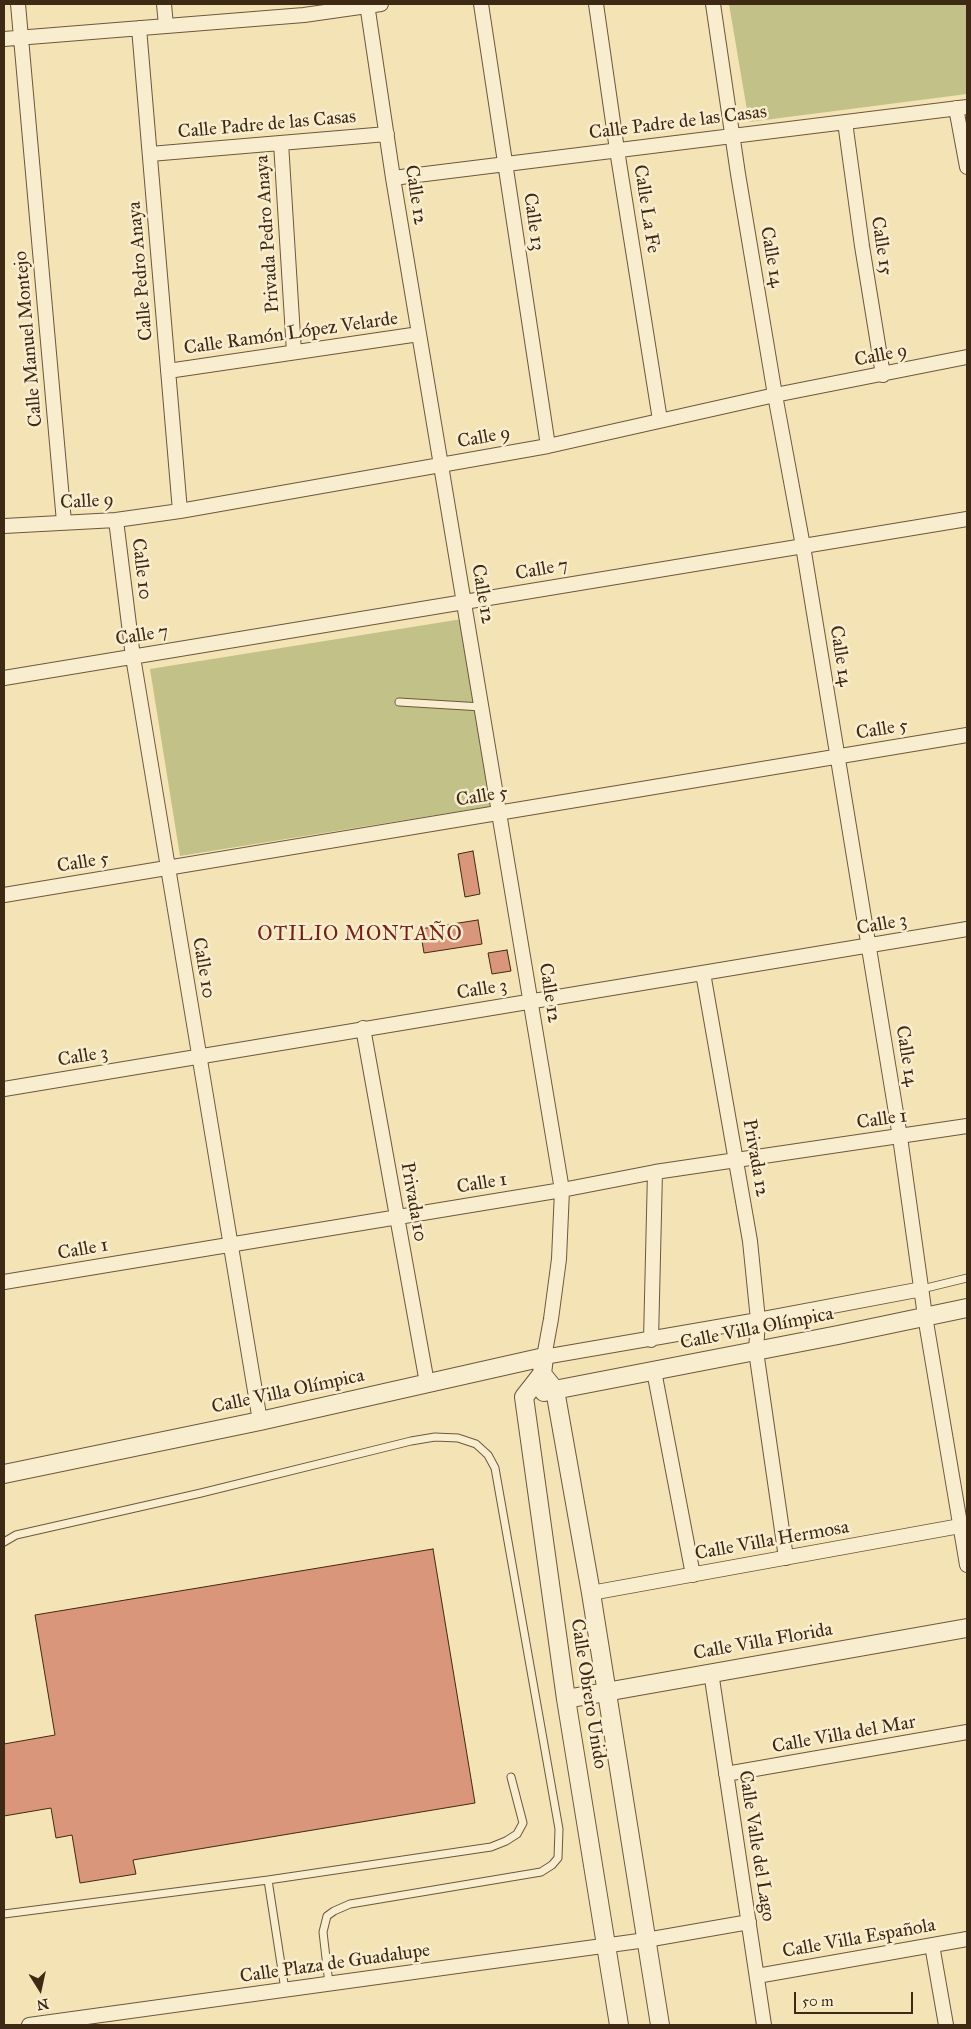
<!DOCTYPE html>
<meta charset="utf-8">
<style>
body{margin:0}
#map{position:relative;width:971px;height:2029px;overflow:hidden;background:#f4e3b5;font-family:"IM FELL Great Primer",serif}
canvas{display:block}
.frame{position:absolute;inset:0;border:5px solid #3e2915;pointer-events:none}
.north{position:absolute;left:15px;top:1964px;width:50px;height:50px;-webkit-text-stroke:4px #f8edcf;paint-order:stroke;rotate:170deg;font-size:14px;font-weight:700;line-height:20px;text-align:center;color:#3e2915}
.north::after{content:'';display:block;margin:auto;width:18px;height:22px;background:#3e2915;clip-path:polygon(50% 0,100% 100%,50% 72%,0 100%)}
.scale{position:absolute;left:794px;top:1992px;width:119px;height:22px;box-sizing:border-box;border:2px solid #3e2915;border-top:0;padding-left:6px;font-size:15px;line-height:18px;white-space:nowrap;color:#3e2915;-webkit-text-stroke:4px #f8edcf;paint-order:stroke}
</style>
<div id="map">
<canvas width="971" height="2029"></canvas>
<div class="frame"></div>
<div class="north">N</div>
<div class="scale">50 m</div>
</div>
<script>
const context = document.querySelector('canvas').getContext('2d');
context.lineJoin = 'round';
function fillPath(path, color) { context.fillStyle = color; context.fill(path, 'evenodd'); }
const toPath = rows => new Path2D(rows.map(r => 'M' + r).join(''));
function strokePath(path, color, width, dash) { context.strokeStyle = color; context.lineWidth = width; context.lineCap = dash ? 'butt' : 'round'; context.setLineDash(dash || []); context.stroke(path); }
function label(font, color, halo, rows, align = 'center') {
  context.font = font + ' "IM FELL Great Primer",serif'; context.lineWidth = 5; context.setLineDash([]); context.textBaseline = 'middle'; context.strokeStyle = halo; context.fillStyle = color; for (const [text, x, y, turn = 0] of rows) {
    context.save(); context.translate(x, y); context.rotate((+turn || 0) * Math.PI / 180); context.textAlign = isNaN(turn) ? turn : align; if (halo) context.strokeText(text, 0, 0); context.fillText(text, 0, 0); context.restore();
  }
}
const green = toPath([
 [729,4,967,4,967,94,749,122],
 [462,619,492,806,180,856,150,669]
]);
const building = toPath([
 [473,851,480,894,465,897,458,854,473,851],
 [478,920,482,944,424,953,420,929,478,920],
 [507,950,511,971,492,974,488,953,507,950],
 [433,1549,475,1803,133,1860,136,1874,80,1883,72,1835,56,1838,51,1808,4,1816,4,1744,55,1735,35,1615,433,1549]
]);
const service = toPath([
 [399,702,482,707],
 [922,1289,967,1278],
 [4,1542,16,1535,201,1493,411,1441,435,1437,458,1438,476,1444,488,1455,495,1468,559,1829,558,1858,552,1865,541,1872,350,1904,334,1911,327,1916,323,1932,329,1984],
 [268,1880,285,1990],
 [4,1914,268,1880,491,1847,506,1841,517,1834,523,1823,511,1777]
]);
const minor = toPath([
 [18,4,64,522],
 [164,4,166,26],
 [367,4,393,178,562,1190,559,1259,551,1319,544,1357,758,1320,922,1289],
 [481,4,548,446],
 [596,4,617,150,660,420],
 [713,4,738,174,775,395,803,546,900,1137,925,1316,967,1565],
 [139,28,180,511],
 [4,39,304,15,381,4],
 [956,108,967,167],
 [845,122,862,246,883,375],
 [281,143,294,352],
 [150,154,387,134],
 [393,178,967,107],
 [168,371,419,334],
 [116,520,133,657,260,1421],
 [4,526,116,520,180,511,548,446,775,395,967,357],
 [4,678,967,519],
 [4,895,967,735],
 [703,973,750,1241,758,1320,756,1351,786,1558],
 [363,1028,427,1383],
 [4,1089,967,929],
 [4,1282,562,1190,655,1172,967,1126],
 [651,1340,655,1172],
 [654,1371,693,1575],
 [591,1593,960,1526],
 [711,1672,764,2025],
 [726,1774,967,1732],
 [932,1945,946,2025],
 [757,1976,967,1939],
 [29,2025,646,1940,749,1922]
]);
const tertiary = toPath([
 [542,1374,524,1397,566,1699,619,2025],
 [544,1392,838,1335,967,1308],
 [4,1474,260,1421,544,1357,542,1374,555,1390,591,1593,660,2025],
 [566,1699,967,1628]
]);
const streetNames = [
 ["Calle Padre de las Casas",678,123,-7],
 ["Calle Padre de las Casas",267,125,-5],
 ["Calle 12",415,195,81],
 ["Calle La Fe",646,209,81],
 ["Calle 13",533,222,82],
 ["Privada Pedro Anaya",268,234,-94],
 ["Calle 15",881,246,81],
 ["Calle 14",771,257,80],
 ["Calle Pedro Anaya",141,271,-95],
 ["Calle Ramón López Velarde",291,334,-8],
 ["Calle Manuel Montejo",29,339,-95],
 ["Calle 9",881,356,-11],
 ["Calle 9",484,438,-10],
 ["Calle 9",87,502,-3],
 ["Calle 10",141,569,83],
 ["Calle 7",542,570,-10],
 ["Calle 12",482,594,80],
 ["Calle 7",142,636,-9],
 ["Calle 14",840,656,81],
 ["Calle 5",882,730,-9],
 ["Calle 5",482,797,-9],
 ["Calle 5",83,863,-9],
 ["Calle 3",882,925,-10],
 ["Calle 10",203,968,80],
 ["Calle 3",482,990,-9],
 ["Calle 12",549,993,81],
 ["Calle 14",906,1056,81],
 ["Calle 3",83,1057,-9],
 ["Calle 1",882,1120,-8],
 ["Privada 12",755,1158,80],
 ["Calle 1",482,1184,-9],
 ["Privada 10",413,1202,80],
 ["Calle 1",83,1250,-10],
 ["Calle Villa Olímpica",757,1329,-11],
 ["Calle Villa Olímpica",288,1392,-12],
 ["Calle Villa Hermosa",772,1541,-10],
 ["Calle Villa Florida",763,1642,-10],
 ["Calle Obrero Unido",588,1694,81],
 ["Calle Villa del Mar",844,1735,-10],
 ["Calle Valle del Lago",756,1846,81],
 ["Calle Villa Española",859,1939,-10],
 ["Calle Plaza de Guadalupe",335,1964,-8]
];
const neighbourhoodNames = [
 ["OTILIO MONTAÑO",360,935]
];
fillPath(green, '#c2c188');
fillPath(building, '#d9967b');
strokePath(building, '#3e2915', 1);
strokePath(service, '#6c583d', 9);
strokePath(minor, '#6c583d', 16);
strokePath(tertiary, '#6c583d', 20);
strokePath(service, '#f8edcf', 7);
strokePath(minor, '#f8edcf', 14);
strokePath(tertiary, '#f8edcf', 18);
label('19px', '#3e2915', '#f8edcf', streetNames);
context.letterSpacing = '1px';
label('20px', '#7a1f14', '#f8edcf', neighbourhoodNames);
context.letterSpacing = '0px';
</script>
